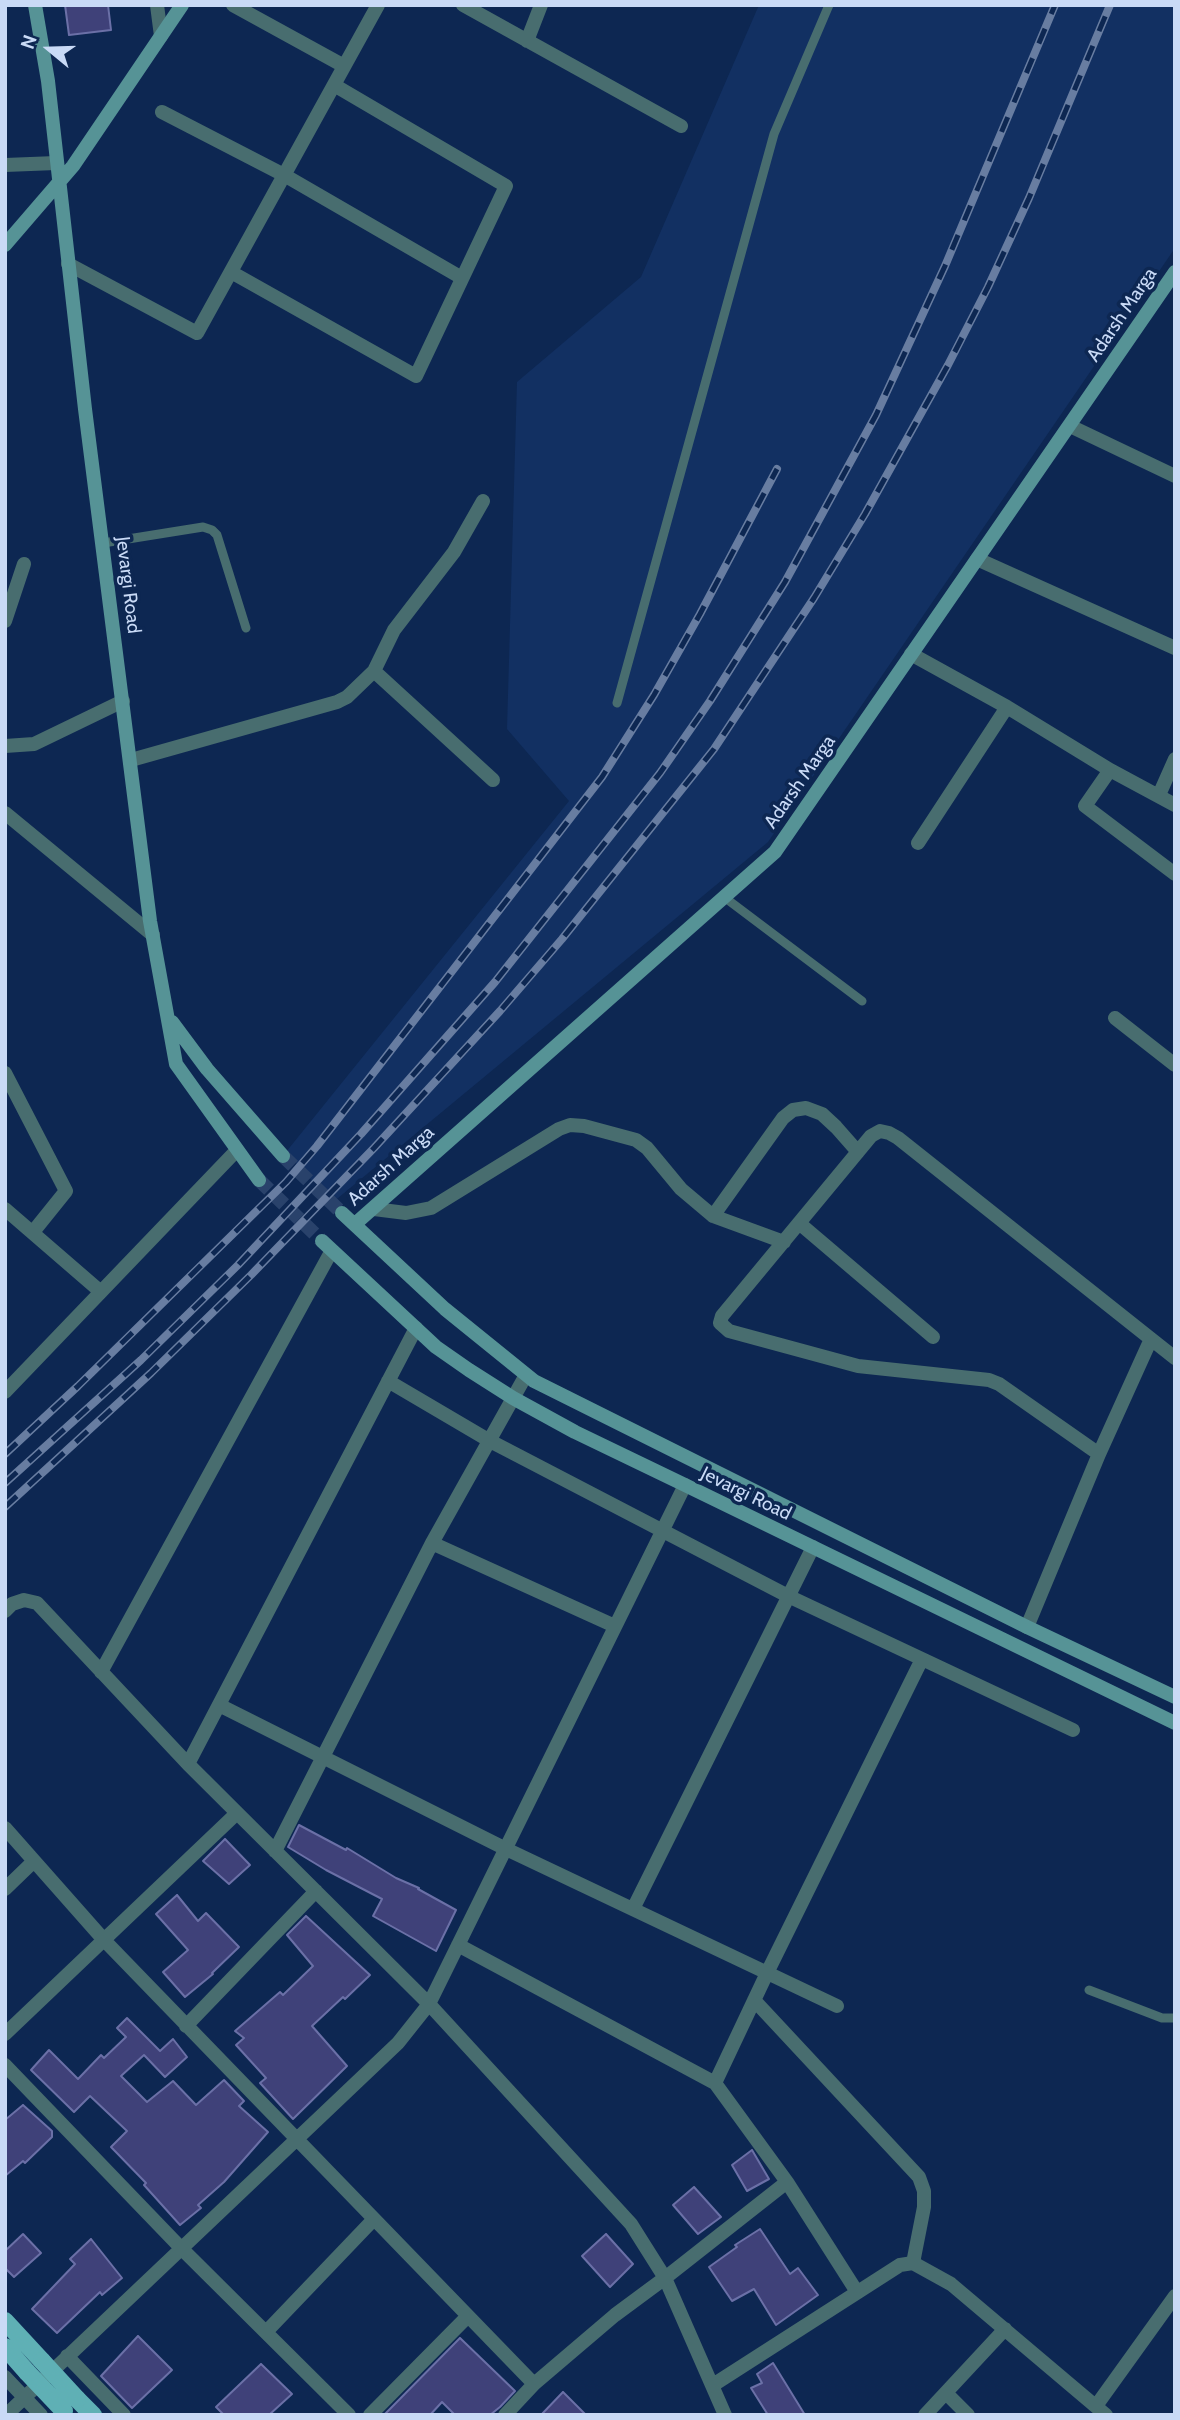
<!DOCTYPE html>
<style>
body{margin:0}
#map{position:relative;width:1180px;height:2420px;overflow:hidden;background:#0d2752;font-family:Cabin,sans-serif}
canvas{display:block}
.frame{position:absolute;inset:0;border:7px solid #c9daf6;pointer-events:none}
.north{position:absolute;left:14px;top:14px;width:70px;height:70px;-webkit-text-stroke:5px #0d2752;paint-order:stroke;rotate:289deg;font-size:19px;font-weight:700;line-height:28px;text-align:center;color:#c9daf6}
.north::after{content:'';display:block;margin:auto;width:24px;height:32px;background:#c9daf6;clip-path:polygon(50% 0,100% 100%,50% 72%,0 100%)}
</style>
<div id="map">
<canvas width="1180" height="2420"></canvas>
<div class="frame"></div>
<div class="north">N</div>
</div>
<script>
const context = document.querySelector('canvas').getContext('2d');
context.lineJoin = 'round';
function fillPath(path, color) { context.fillStyle = color; context.fill(path, 'evenodd'); }
const toPath = rows => new Path2D(rows.map(r => 'M' + r).join(''));
function strokePath(path, color, width, dash) { context.strokeStyle = color; context.lineWidth = width; context.lineCap = dash ? 'butt' : 'round'; context.setLineDash(dash || []); context.stroke(path); }
function label(font, color, halo, rows, align = 'center') {
  context.font = font + ' Cabin,sans-serif'; context.lineWidth = 7; context.setLineDash([]); context.textBaseline = 'middle'; context.strokeStyle = halo; context.fillStyle = color; for (const [text, x, y, turn = 0] of rows) {
    context.save(); context.translate(x, y); context.rotate((+turn || 0) * Math.PI / 180); context.textAlign = isNaN(turn) ? turn : align; if (halo) context.strokeText(text, 0, 0); context.fillText(text, 0, 0); context.restore();
  }
}
const built = toPath([
 [759,5,1175,5,1175,248,768,842,332,1203,286,1152,569,801,507,729,517,382,641,277]
]);
const building = toPath([
 [65,5,108,5,111,30,69,35,65,5],
 [299,1825,346,1850,347,1848,396,1878,419,1888,418,1889,456,1910,436,1951,373,1916,382,1899,326,1870,288,1847,299,1825],
 [225,1839,250,1865,229,1884,203,1861,225,1839],
 [177,1895,198,1921,206,1913,239,1947,212,1973,213,1974,185,1997,163,1972,188,1950,156,1914,177,1895],
 [306,1916,370,1975,345,1999,343,1997,312,2026,347,2066,293,2119,260,2083,266,2078,236,2045,244,2038,235,2031,280,1992,283,1995,313,1966,287,1935,306,1916],
 [127,2018,160,2051,173,2039,187,2057,165,2077,144,2055,121,2076,147,2102,173,2081,196,2105,224,2080,244,2101,239,2106,268,2132,224,2182,198,2205,201,2208,180,2225,144,2185,146,2183,111,2147,127,2131,90,2096,74,2112,31,2070,49,2050,78,2079,101,2055,104,2058,126,2037,117,2028,127,2018],
 [23,2105,52,2131,52,2137,25,2163,23,2161,5,2176,5,2120,23,2105],
 [752,2150,769,2179,747,2191,732,2165,752,2150],
 [694,2187,721,2217,698,2234,673,2205,694,2187],
 [760,2229,790,2274,798,2268,818,2295,776,2325,754,2289,732,2301,709,2267,737,2247,735,2245,760,2229],
 [23,2234,41,2253,14,2277,5,2268,5,2251,23,2234],
 [606,2234,633,2264,610,2287,582,2256,606,2234],
 [91,2239,122,2278,102,2295,100,2292,57,2333,32,2309,75,2264,70,2259,91,2239],
 [138,2336,172,2370,132,2408,101,2376,138,2336],
 [460,2338,515,2391,500,2407,490,2415,455,2415,442,2402,430,2415,384,2415,460,2338],
 [773,2363,805,2415,768,2415,751,2388,762,2383,757,2374,773,2363],
 [261,2364,292,2394,269,2415,224,2415,216,2407,261,2364],
 [563,2392,586,2415,541,2415,563,2392]
]);
const secondaryTunnel = toPath([
 [283,1156,342,1213],
 [259,1180,322,1241]
]);
const lane = toPath([
 [103,543,203,527,212,530,217,535,246,628],
 [617,703,774,134,829,5],
 [724,897,862,1001],
 [1089,1990,1162,2018,1175,2018]
]);
const street = toPath([
 [157,5,161,36],
 [233,5,344,66],
 [463,5,681,126],
 [527,41,541,5],
 [162,112,284,175,462,278],
 [5,165,56,163],
 [68,264,197,333,378,5],
 [231,272,416,376,506,186,334,85],
 [1070,426,1175,476],
 [977,559,1175,648],
 [5,621,24,564],
 [911,654,1007,707,918,843],
 [374,671,394,630,454,552,483,501],
 [1007,707,1110,770,1085,806,1175,874],
 [5,746,34,744,123,701],
 [131,760,337,702,347,697,374,671,493,780],
 [1110,770,1175,805],
 [1159,795,1175,759],
 [5,813,153,935],
 [1115,1018,1175,1065],
 [5,1073,66,1191,33,1232],
 [5,1209,101,1292],
 [374,1209,406,1213,431,1208,559,1129,570,1125,584,1126,636,1140,647,1148,681,1189,713,1216,784,1242],
 [713,1216,783,1118,793,1110,806,1108,822,1114,836,1127,858,1152],
 [799,1223,933,1337],
 [388,1381,490,1441,788,1596,1073,1730],
 [5,1392,237,1150],
 [1099,1454,999,1384,989,1380,858,1366,729,1331,720,1323,722,1316,871,1136,880,1131,889,1133,898,1138,1151,1339],
 [432,1543,615,1626],
 [5,1611,12,1604,24,1600,37,1603,188,1764,429,2004,631,2224,665,2278,725,2415],
 [1027,1627,1099,1454,1151,1339,1175,1358],
 [101,1672,331,1252],
 [219,1705,506,1849,837,2006],
 [188,1764,416,1328],
 [5,1828,104,1940,534,2384],
 [275,1851,432,1543,526,1375],
 [5,1889,34,1861],
 [633,1909,813,1547],
 [458,1945,715,2083,767,1973,922,1659],
 [754,2000,919,2177,924,2191,924,2207,913,2263],
 [186,2026,316,1891],
 [5,2034,237,1813],
 [5,2065,181,2248,349,2415],
 [715,2083,787,2182,857,2292],
 [266,2332,374,2219],
 [67,2356,124,2415],
 [5,2377,41,2415],
 [713,2385,900,2265,913,2263,951,2284,1106,2415],
 [946,2393,968,2415],
 [1096,2406,1175,2296],
 [6,2415,398,2043,429,2004,685,1485],
 [370,2415,468,2316],
 [505,2415,534,2384,615,2315,665,2278,787,2182],
 [925,2415,1005,2329]
]);
const secondary = toPath([
 [35,5,48,81,85,409,150,921,176,1064,259,1180],
 [5,245,73,166,182,5],
 [172,1022,207,1069,283,1156],
 [342,1213,445,1309,534,1381,1027,1627,1175,1697],
 [355,1224,775,852,1175,272],
 [322,1241,436,1347,469,1370,513,1398,575,1432,685,1485,1175,1723]
]);
const primary = toPath([
 [5,2321,42,2361],
 [5,2347,27,2372],
 [77,2399,93,2415]
]);
const rail = toPath([
 [5,1454,78,1386,286,1182,317,1146,602,777,654,695,700,614,777,469],
 [5,1483,141,1360,238,1265,361,1134,495,982,660,773,710,701,785,582,876,415,945,266,1055,5],
 [5,1507,151,1373,251,1275,374,1148,500,1011,562,939,714,749,814,598,865,514,948,365,988,287,1029,198,1110,5]
]);
const primaryBridge = toPath([
 [42,2361,77,2399],
 [27,2372,64,2411]
]);
const streetNames = [
 ["Adarsh Marga",1122,315,-56],
 ["Jevargi Road",128,585,83],
 ["Adarsh Marga",800,782,-55],
 ["Adarsh Marga",391,1166,-42],
 ["Jevargi Road",746,1494,26]
];
fillPath(built, '#123062');
fillPath(building, '#3f4179');
strokePath(building, '#6b70a7', 2);
strokePath(secondaryTunnel, '#29426b', 14, [14, 7]);
strokePath(lane, '#486d6f', 9);
strokePath(street, '#486d6f', 14);
strokePath(secondary, '#569396', 14);
strokePath(primary, '#5fb0b5', 18);
strokePath(rail, '#687da1', 8);
strokePath(rail, '#0d2752', 5, [16]);
strokePath(primaryBridge, '#5fb0b5', 18);
label('19px', '#c9daf6', '#0d2752', streetNames);
</script>
